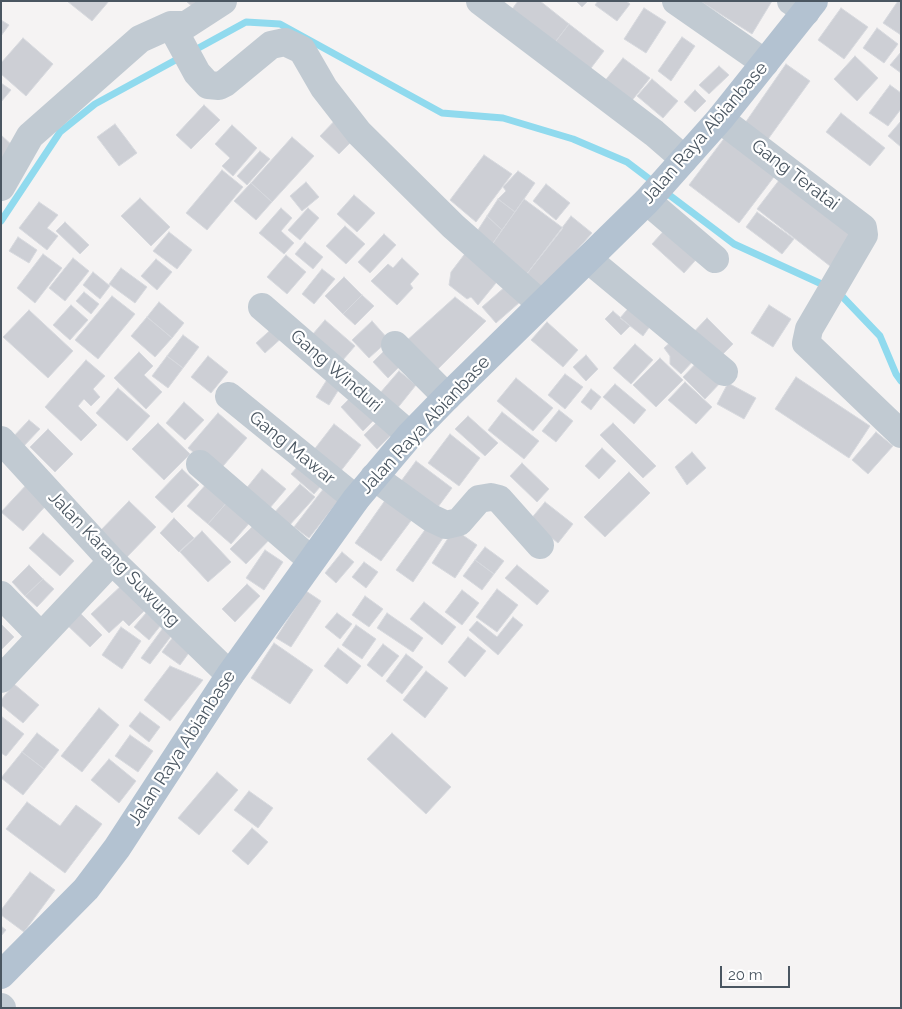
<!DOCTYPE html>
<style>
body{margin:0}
#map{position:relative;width:902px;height:1009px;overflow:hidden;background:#f5f3f3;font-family:Raleway,sans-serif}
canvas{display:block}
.frame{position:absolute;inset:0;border:2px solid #4a5661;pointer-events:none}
.scale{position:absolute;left:720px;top:966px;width:70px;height:22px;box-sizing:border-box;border:2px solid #4a5661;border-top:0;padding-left:6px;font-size:15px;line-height:18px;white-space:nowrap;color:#4a5661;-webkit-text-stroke:4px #fff;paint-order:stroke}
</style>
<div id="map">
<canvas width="902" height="1009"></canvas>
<div class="frame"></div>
<div class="scale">20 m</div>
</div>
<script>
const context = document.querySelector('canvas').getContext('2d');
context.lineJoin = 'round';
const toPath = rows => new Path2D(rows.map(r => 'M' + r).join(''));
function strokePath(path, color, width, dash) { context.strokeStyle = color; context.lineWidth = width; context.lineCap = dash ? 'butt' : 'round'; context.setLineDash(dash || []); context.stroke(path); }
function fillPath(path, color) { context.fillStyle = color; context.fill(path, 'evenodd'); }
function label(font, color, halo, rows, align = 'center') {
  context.font = font + ' Raleway,sans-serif'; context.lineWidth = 4.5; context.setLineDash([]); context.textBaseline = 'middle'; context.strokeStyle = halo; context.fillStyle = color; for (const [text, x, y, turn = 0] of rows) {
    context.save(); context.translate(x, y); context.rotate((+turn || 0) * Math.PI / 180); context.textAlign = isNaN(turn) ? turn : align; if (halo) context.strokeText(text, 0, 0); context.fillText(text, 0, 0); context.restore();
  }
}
const stream = toPath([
 [193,51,246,22,280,24,442,113,503,118,573,139,627,162,656,184],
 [664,191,734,244,826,286],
 [1,221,60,132,95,104,183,56],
 [838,292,880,336,896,374,901,381]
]);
const building = toPath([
 [67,1,109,1,92,21,67,1],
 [186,1,202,1,195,9,186,1],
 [518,1,540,1,569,24,553,45,510,12,518,1],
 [576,1,588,1,582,7,576,1],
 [598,1,626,1,630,4,617,21,595,5,598,1],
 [700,1,772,1,752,34,700,1],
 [898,1,901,1,901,35,883,23,898,1],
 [644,8,666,22,646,53,624,39,644,8],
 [841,8,868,27,844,59,818,40,841,8],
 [1,20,9,25,1,36,1,20],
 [569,24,604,51,588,72,553,45,569,24],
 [877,28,898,44,884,63,863,48,877,28],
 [682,37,695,46,671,81,658,71,682,37],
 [23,38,53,64,26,96,1,74,1,63,23,38],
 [901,52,901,73,890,65,901,52],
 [855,56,878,78,857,101,834,79,855,56],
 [623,58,650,78,630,103,604,82,623,58],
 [786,64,810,81,766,142,743,126,786,64],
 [719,66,729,75,709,94,699,85,719,66],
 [652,79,678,101,663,118,637,96,652,79],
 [1,83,11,90,1,102,1,83],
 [890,85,901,93,901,109,888,126,869,113,890,85],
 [695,90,706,101,695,112,684,102,695,90],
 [204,105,220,120,191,149,176,135,204,105],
 [841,113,885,148,870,166,826,132,841,113],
 [341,114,360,133,339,154,320,136,341,114],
 [901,121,901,147,888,136,901,121],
 [115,124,137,153,119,166,97,137,115,124],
 [232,125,257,148,233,176,222,166,230,158,215,144,232,125],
 [729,132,780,169,739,223,689,185,729,132],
 [1,135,14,147,1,162,1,135],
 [292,137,314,156,272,202,251,183,292,137],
 [260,151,270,159,247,185,237,176,260,151],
 [484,155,512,174,476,222,450,200,484,155],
 [222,170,243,187,207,230,186,213,222,170],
 [518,171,535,183,515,212,498,199,506,191,503,187,518,171],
 [783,175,856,232,830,266,757,209,783,175],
 [306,182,319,197,302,211,290,196,306,182],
 [251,183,272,202,256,220,234,201,251,183],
 [546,184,570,203,556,220,533,201,546,184],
 [354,195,375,213,357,232,337,214,354,195],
 [140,198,170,227,151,246,121,216,140,198],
 [498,199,515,212,502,230,487,216,498,199],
 [524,199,563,228,526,275,491,246,524,199],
 [39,202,58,215,47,228,58,236,47,250,19,228,39,202],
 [281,208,292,218,281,231,294,243,284,254,259,233,281,208],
 [308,208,319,218,300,240,288,230,308,208],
 [757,212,794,239,782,254,746,227,757,212],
 [487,216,502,230,491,246,476,233,487,216],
 [571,216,592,233,542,289,526,275,571,216],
 [65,222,89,245,80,254,56,231,65,222],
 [669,225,702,253,684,273,652,244,669,225],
 [345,226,365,244,346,264,326,246,345,226],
 [169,232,192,250,177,269,153,251,169,232],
 [384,234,396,245,370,273,358,262,384,234],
 [18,237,37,250,29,263,9,251,18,237],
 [305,242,323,257,313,269,295,254,305,242],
 [467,251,500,278,478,305,471,297,467,299,449,285,451,272,467,251],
 [43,254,62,268,35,303,17,288,43,254],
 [286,255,306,272,287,294,267,277,286,255],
 [73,258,89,271,65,301,49,288,73,258],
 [402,258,419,274,410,284,413,288,397,305,371,281,388,264,393,268,402,258],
 [156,259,172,272,157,290,141,276,156,259],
 [121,268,147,287,135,303,109,284,121,268],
 [322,269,335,279,314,304,302,294,322,269],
 [93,272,110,286,100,299,83,285,93,272],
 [344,277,362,295,343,314,325,296,344,277],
 [506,286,520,302,496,323,482,307,506,286],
 [84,292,99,304,91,314,76,301,84,292],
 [362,295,374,306,355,325,343,314,362,295],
 [112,296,135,314,98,359,75,340,112,296],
 [455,297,486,321,432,375,404,343,455,297],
 [159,302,184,323,172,338,147,317,159,302],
 [632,304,653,322,643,336,620,318,632,304],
 [71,305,88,320,70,340,53,325,71,305],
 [769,305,791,319,773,347,751,333,769,305],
 [29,310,73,351,48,378,3,337,29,310],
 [613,311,630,326,621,335,605,319,613,311],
 [147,317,172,338,155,357,131,336,147,317],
 [707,318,733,344,714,363,688,338,707,318],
 [325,320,355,346,336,368,306,342,325,320],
 [372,321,389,340,369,358,352,340,372,321],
 [547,322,578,350,563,367,531,340,547,322],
 [276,325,285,335,265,353,256,343,276,325],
 [183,335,199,347,183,368,167,356,183,335],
 [675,338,696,358,681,374,670,364,670,356,664,348,675,338],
 [635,344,653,360,631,384,613,368,635,344],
 [386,349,401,365,388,378,373,362,386,349],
 [139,352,153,366,144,375,162,392,146,409,114,378,139,352],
 [586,355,598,369,586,381,573,367,586,355],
 [167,356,183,368,168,388,152,376,167,356],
 [208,356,228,372,211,393,191,377,208,356],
 [660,358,683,380,656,407,633,385,660,358],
 [701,358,723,380,705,399,683,377,701,358],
 [86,360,105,376,93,389,100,397,91,406,84,399,78,406,97,425,81,441,45,407,86,360],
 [399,371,416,385,392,415,374,400,399,371],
 [565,374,583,387,565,409,548,395,565,374],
 [796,377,870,426,849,458,775,409,796,377],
 [328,378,341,386,329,405,316,397,328,378],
 [516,378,553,408,533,431,497,401,516,378],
 [685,382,712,407,696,424,668,400,685,382],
 [728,383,756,398,744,419,717,404,728,383],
 [615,384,646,410,634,424,603,397,615,384],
 [118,388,150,416,127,441,96,413,118,388],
 [591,389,601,397,591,410,581,402,591,389],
 [354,394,377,417,363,431,341,407,354,394],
 [184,402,204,420,185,440,166,423,184,402],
 [559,410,573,421,556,442,542,431,559,410],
 [502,412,539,441,524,459,488,430,502,412],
 [218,413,247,438,218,472,188,448,218,413],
 [468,416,498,443,485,456,455,429,468,416],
 [29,420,40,429,22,448,12,438,29,420],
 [379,420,392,434,377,449,364,435,379,420],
 [158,423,190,454,164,480,132,449,158,423],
 [613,423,656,466,643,478,600,435,613,423],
 [334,424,361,445,340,472,313,451,334,424],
 [48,429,73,454,55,472,30,447,48,429],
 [876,432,893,446,868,474,852,460,876,432],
 [450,434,480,458,459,486,428,463,450,434],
 [602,448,616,461,599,479,585,466,602,448],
 [692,452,706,468,687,485,675,467,692,452],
 [304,459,327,479,314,494,291,474,304,459],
 [416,461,452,488,435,511,399,484,416,461],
 [522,463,549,489,537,502,510,476,522,463],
 [182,469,199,485,172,513,155,497,182,469],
 [262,469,286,489,269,509,245,490,262,469],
 [629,472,650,493,605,537,584,517,629,472],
 [29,482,50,501,23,531,1,512,29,482],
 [208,482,229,500,208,524,187,506,208,482],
 [300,484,315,497,288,527,273,514,300,484],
 [324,488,339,500,309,538,294,527,324,488],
 [386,499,413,518,381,561,355,543,386,499],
 [229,500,252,520,231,544,208,524,229,500],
 [129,501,156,527,126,558,99,532,129,501],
 [545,502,573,524,558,543,530,520,545,502],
 [174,518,194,538,179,552,160,533,174,518],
 [255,524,271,538,246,564,230,549,255,524],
 [427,527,443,538,413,582,396,570,427,527],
 [454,529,477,545,455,578,432,563,454,529],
 [202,531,231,562,208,582,180,552,202,531],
 [43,533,74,561,60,576,29,548,43,533],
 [485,547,504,561,494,574,475,560,485,547],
 [265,550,283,562,264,590,246,578,265,550],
 [342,552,354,562,336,583,325,573,342,552],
 [475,560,494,574,482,590,463,576,475,560],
 [364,562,378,572,366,588,352,577,364,562],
 [29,565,43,579,25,596,12,582,29,565],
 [517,565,549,591,537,605,505,578,517,565],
 [43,579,54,589,37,607,25,596,43,579],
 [123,584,146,609,129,626,123,620,109,633,91,614,123,584],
 [247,584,260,596,235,622,222,609,247,584],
 [497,589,518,605,497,632,476,617,497,589],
 [462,590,479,603,462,625,445,612,462,590],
 [306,591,321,601,291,647,276,638,306,591],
 [365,596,383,609,369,627,352,615,365,596],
 [424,602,456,627,442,645,410,619,424,602],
 [77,610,102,635,90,647,65,623,77,610],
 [146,613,161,625,149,640,134,627,146,613],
 [337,613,352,624,340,639,325,627,337,613],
 [387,613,423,638,413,652,377,628,387,613],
 [513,617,523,625,498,655,469,630,477,621,497,637,513,617],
 [1,624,14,637,1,650,1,624],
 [356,625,376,639,362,659,342,645,356,625],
 [121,627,141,641,122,669,102,655,121,627],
 [163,628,172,635,150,664,141,658,163,628],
 [173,637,191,650,180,665,162,652,173,637],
 [468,637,486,651,465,677,448,662,468,637],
 [274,643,313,670,290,704,251,678,274,643],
 [383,644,399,656,382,677,367,665,383,644],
 [338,648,361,666,347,684,324,666,338,648],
 [406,654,423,667,402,694,386,681,406,654],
 [170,666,203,680,170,721,144,700,170,666],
 [426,671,448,688,425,718,403,700,426,671],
 [14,684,39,705,23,723,1,705,1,700,14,684],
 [99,708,119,725,82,772,61,756,99,708],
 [140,712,160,727,149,742,129,726,140,712],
 [1,716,24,734,6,756,1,753,1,716],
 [37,733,59,750,44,769,22,752,37,733],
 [392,733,451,787,426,814,367,759,392,733],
 [130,735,153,751,138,772,115,756,130,735],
 [22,752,44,769,23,795,1,778,22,752],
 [109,759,136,781,119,803,91,780,109,759],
 [217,772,238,790,199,835,178,818,217,772],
 [249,791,273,808,258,828,234,810,249,791],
 [27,802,60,826,76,805,102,824,65,873,6,829,27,802],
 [252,828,268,842,248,865,232,851,252,828],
 [30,872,55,890,24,932,1,915,1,910,30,872],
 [1,926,6,930,1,936,1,926]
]);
const minor = toPath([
 [480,1,654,133,684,159],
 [676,1,765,63],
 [791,1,806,12],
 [171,25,197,73,208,85,219,86,225,83,271,45,285,42,302,50,324,88,359,133,453,226,541,304],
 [720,119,863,228,864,235,809,329,806,343,901,434],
 [1,187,30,136,140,39,171,25,186,25,223,1],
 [647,201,715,259],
 [589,260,724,372],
 [262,307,410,435],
 [395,345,447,397],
 [229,396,356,499],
 [1,440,112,561,230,675],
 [200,464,311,560],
 [374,477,431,518,446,525,459,522,479,499,491,497,499,499,540,545],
 [1,595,40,635],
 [1,679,112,561],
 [1,1007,2,1008]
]);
const major = toPath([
 [1,975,86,889,117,848,230,675,356,499,410,435,447,397,647,201,720,119,814,1]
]);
const streetNames = [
 ["Jalan Raya Abianbase",705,133,-49],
 ["Gang Teratai",795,175,37],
 ["Gang Winduri",336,371,41],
 ["Jalan Raya Abianbase",425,425,-47],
 ["Gang Mawar",292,448,39],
 ["Jalan Karang Suwung",114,559,46],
 ["Jalan Raya Abianbase",182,748,-57]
];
strokePath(stream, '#90daee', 7);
fillPath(building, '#cdcfd5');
strokePath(building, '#d7d9de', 1);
strokePath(minor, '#c1cad2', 28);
strokePath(major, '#b3c2d1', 28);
label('18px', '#4a5661', '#fff', streetNames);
</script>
